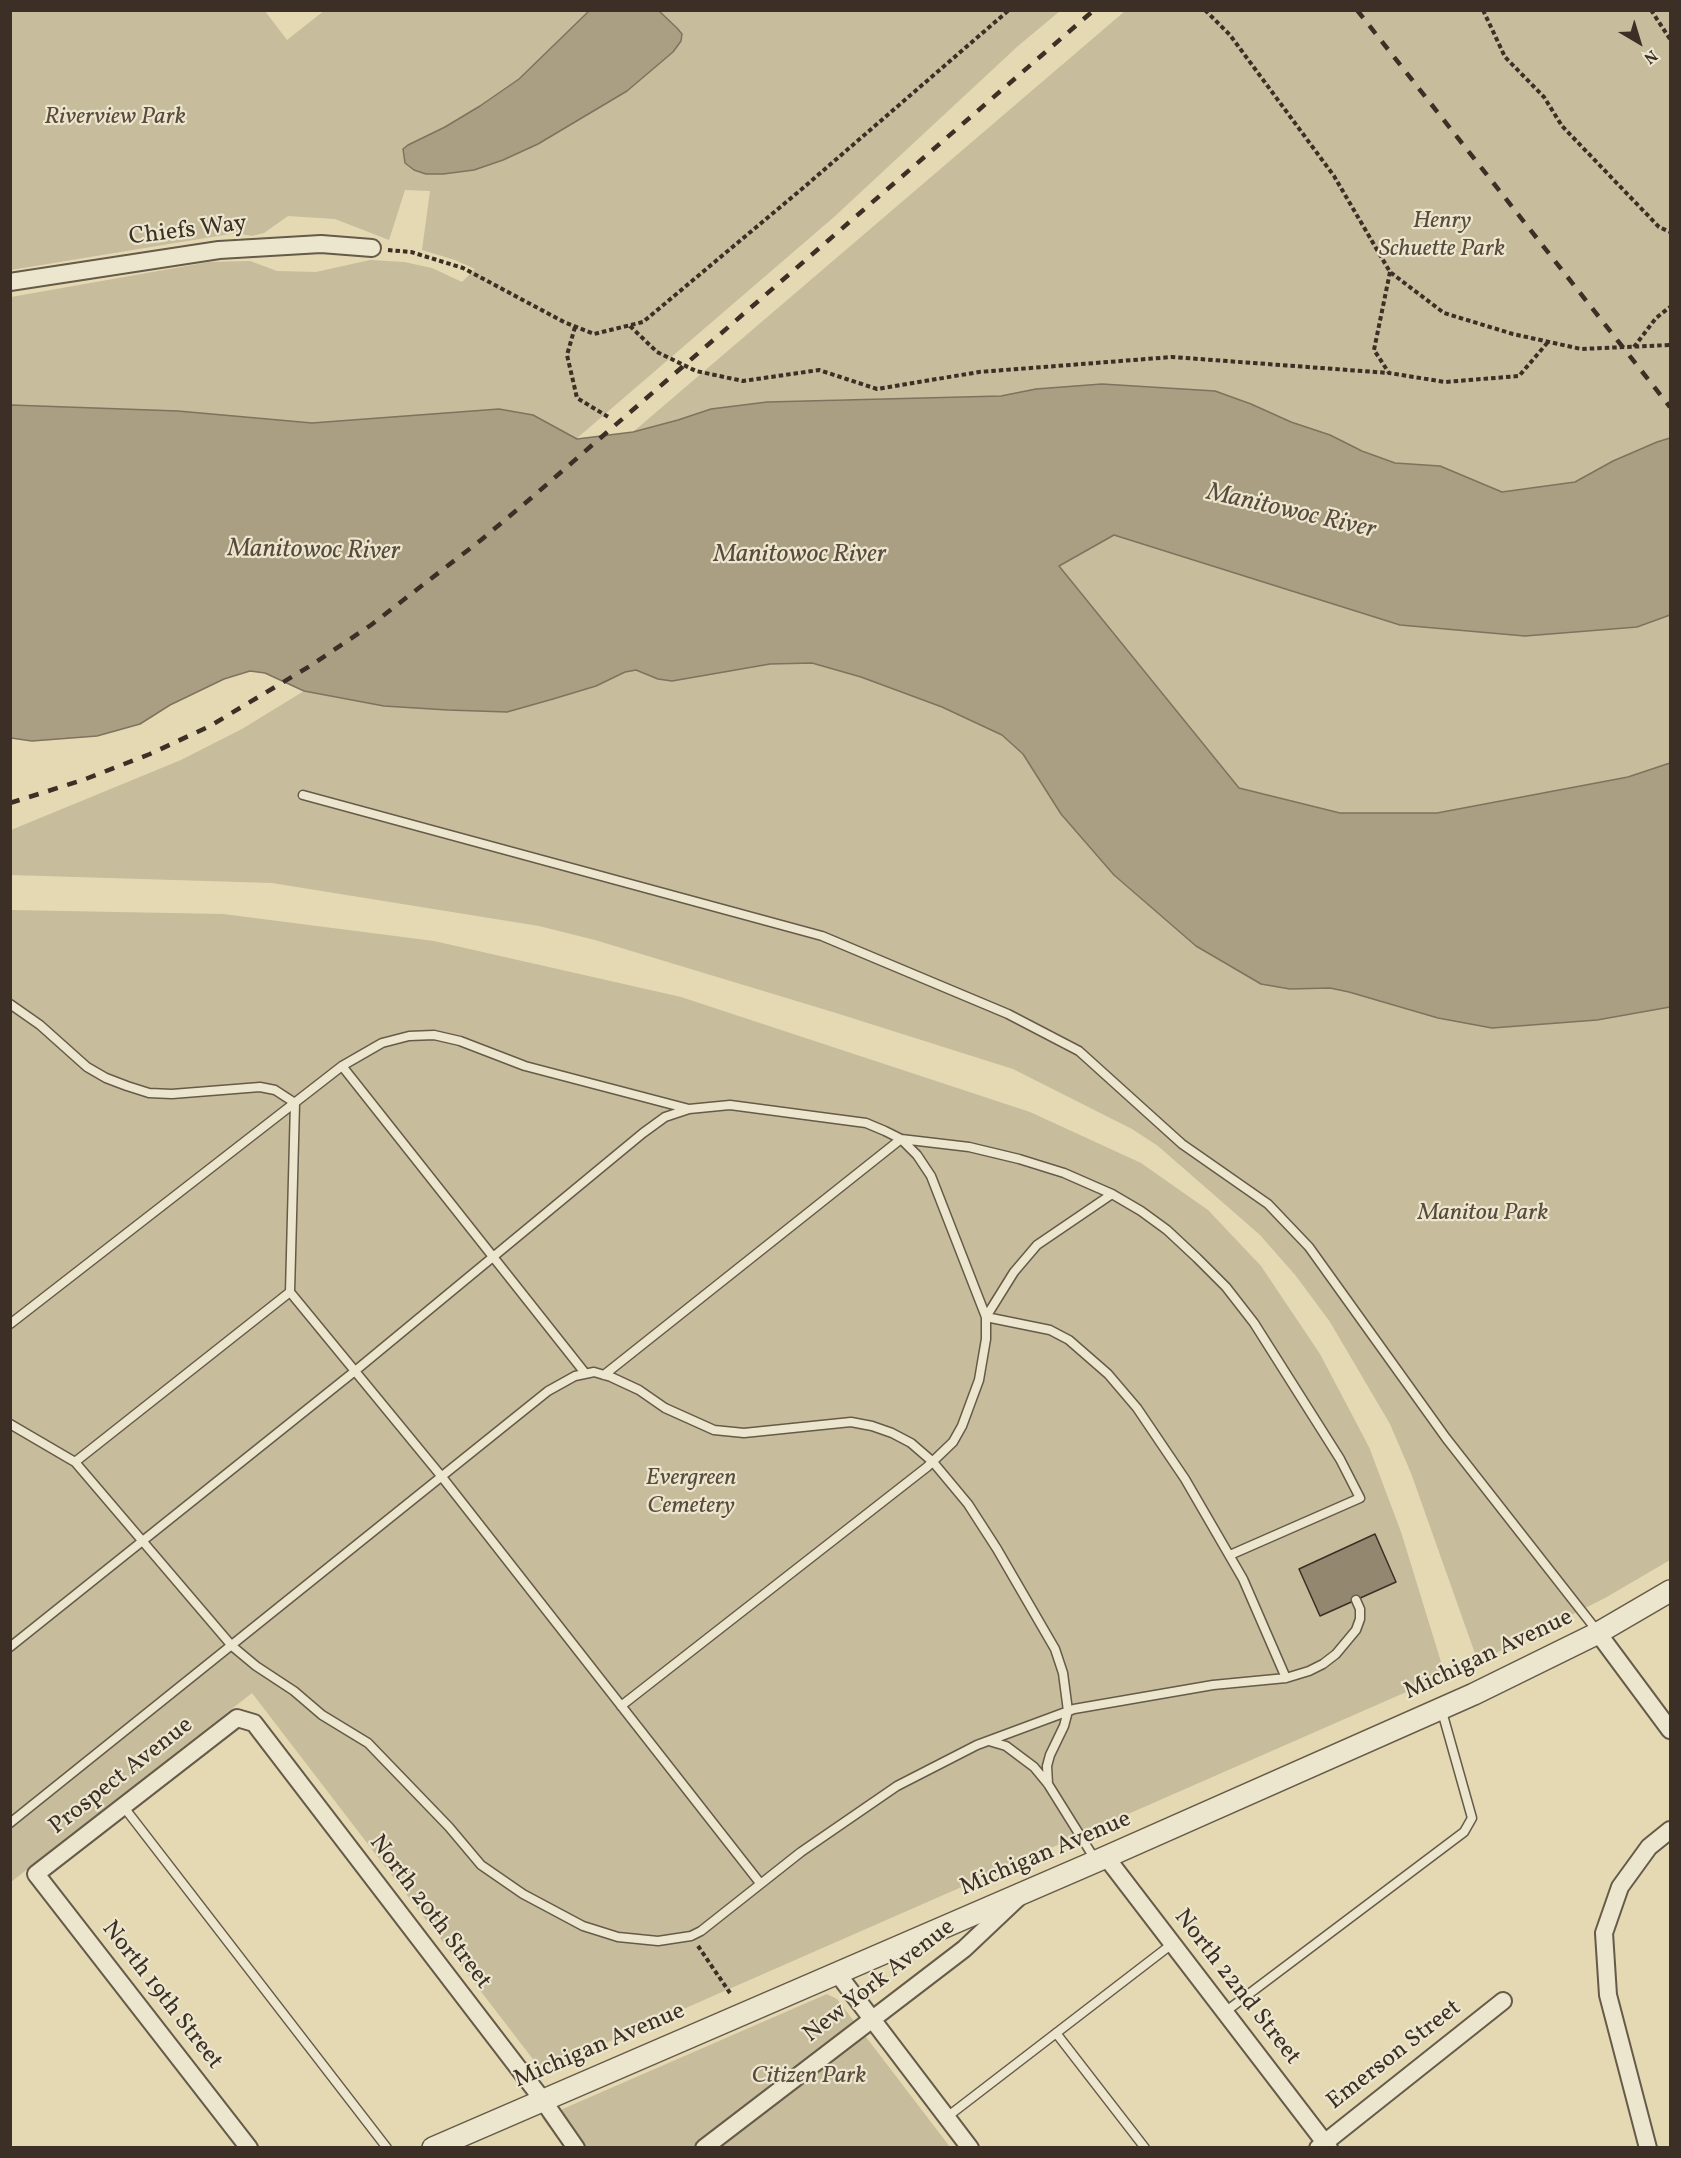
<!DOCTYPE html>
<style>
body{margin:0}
#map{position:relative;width:1681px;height:2158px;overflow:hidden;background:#e4d9b3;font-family:Vollkorn,serif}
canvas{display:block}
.frame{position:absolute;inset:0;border:12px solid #3c2f26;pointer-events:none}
.north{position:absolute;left:1609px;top:12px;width:60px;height:60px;-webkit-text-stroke:4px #ede6ce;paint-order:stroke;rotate:142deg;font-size:16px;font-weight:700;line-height:24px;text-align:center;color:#3c2f26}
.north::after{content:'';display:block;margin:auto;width:21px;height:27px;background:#3c2f26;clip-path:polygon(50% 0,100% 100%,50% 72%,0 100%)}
</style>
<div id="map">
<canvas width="1681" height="2158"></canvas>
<div class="frame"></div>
<div class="north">N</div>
</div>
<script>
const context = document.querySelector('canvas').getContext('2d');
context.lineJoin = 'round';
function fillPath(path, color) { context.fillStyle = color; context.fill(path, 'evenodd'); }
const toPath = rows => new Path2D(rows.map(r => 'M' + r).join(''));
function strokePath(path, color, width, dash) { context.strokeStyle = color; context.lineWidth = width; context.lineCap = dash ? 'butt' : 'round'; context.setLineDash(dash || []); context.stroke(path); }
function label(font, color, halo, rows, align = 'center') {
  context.font = font + ' Vollkorn,serif'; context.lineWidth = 4.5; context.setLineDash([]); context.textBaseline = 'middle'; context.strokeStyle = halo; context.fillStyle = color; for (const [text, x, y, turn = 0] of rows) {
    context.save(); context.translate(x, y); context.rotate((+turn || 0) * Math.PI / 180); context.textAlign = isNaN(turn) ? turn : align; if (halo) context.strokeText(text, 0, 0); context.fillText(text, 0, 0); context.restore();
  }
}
const green = toPath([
 [325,10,1060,11,1018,46,834,217,576,439,533,415,499,409,312,423,178,411,11,405,11,297,209,262,250,261,277,271,316,272,370,260,404,262,432,268,462,282,475,269,455,260,422,250,430,191,405,190,389,240,335,219,288,216,264,233,252,236,236,233,11,270,11,11,265,11,287,40],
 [1125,11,1670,11,1670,438,1657,442,1613,461,1575,482,1502,492,1440,466,1395,463,1291,422,1251,404,1215,391,1173,388,1102,384,1036,389,1001,396,830,400,711,409,678,420,633,432],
 [1114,535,1400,625,1525,636,1637,627,1670,615,1670,763,1628,777,1437,813,1341,813,1239,788,1059,566],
 [812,663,861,677,942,707,1002,735,1023,754,1061,814,1114,875,1196,946,1230,967,1311,988,1330,988,1349,992,1438,1018,1492,1028,1597,1020,1670,1007,1670,1560,1605,1598,1478,1662,1411,1473,1390,1424,1330,1322,1296,1276,1260,1235,1158,1146,1132,1129,1013,1069,836,1013,595,940,539,926,272,883,11,875,11,830,181,760,242,729,304,691,384,706,553,699,596,686,625,672,636,670,658,679,770,664],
 [11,910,223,914,434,941,681,997,1030,1112,1141,1163,1208,1210,1261,1266,1320,1354,1369,1447,1401,1532,1445,1675,542,2071,252,1693,11,1882],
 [827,1994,837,1999,950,2147,564,2147,542,2118]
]);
const water = toPath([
 [589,11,659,11,677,28,682,34,681,41,673,52,627,91,538,144,503,160,474,170,443,174,426,174,414,170,405,163,403,149,408,145,445,127,480,106,519,79,589,11],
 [1102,384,1215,391,1251,404,1291,422,1330,435,1362,451,1395,463,1440,466,1502,492,1575,482,1613,461,1657,442,1670,438,1670,615,1637,627,1525,636,1400,625,1114,535,1059,566,1239,788,1340,813,1437,813,1628,777,1670,763,1670,1007,1597,1020,1492,1028,1438,1018,1349,992,1330,988,1290,989,1261,984,1196,946,1114,875,1061,814,1023,754,1002,735,942,707,861,677,812,663,770,664,672,681,658,679,636,670,625,672,596,686,553,699,507,712,448,710,384,706,304,691,265,673,250,671,224,679,170,705,140,724,97,736,32,741,11,738,11,405,178,411,312,423,499,409,533,415,577,439,633,432,678,420,711,409,767,402,1001,396,1036,389,1102,384]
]);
const building = toPath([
 [1375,1534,1396,1582,1320,1616,1299,1569,1375,1534]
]);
const path = toPath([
 [1205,10,1230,35,1334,176,1390,272,1444,313,1513,334,1581,349,1670,345],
 [1483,10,1505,57,1544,97,1562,126,1659,227,1670,232],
 [1651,10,1670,39],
 [388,250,411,252,463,268,564,322,594,334,643,322,803,188,1009,10],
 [1390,272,1374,350,1389,373,1445,382,1519,376,1548,342],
 [630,326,657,352,696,371,743,381,819,370,877,389,979,372,1172,357,1389,373],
 [575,327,567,355,577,398,610,418],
 [1634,347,1656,318,1670,307],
 [698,1946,730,1993]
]);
const service = toPath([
 [303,795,822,936,1008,1014,1079,1051,1182,1144,1268,1204,1309,1247,1446,1438,1598,1632],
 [10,1004,40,1025,87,1067,106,1078,127,1086,149,1093,172,1094,260,1087,275,1090,295,1103,290,1292,75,1462],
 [342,1066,585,1373],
 [1112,1194,1037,1245,1014,1272,986,1317,1050,1330,1069,1340,1108,1374,1137,1408,1185,1479,1243,1579,1286,1678],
 [290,1292,442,1477,760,1883],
 [10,1324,342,1066,382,1043,409,1036,434,1035,460,1041,525,1066,689,1109],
 [604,1375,901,1139,969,1147,1019,1159,1064,1173,1112,1194,1141,1211,1167,1230,1197,1258,1226,1287,1254,1323,1340,1459,1360,1498,1230,1555],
 [10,1424,75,1462,232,1646,256,1666,294,1691,322,1715,368,1743,449,1827,481,1865,523,1894,583,1926,618,1937,658,1941,691,1936,701,1931,801,1852,897,1786,977,1745,1074,1709,1213,1685,1286,1678,1309,1671,1323,1664,1336,1654,1356,1630,1360,1619,1360,1609,1356,1600],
 [10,1647,355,1371,643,1133,665,1117,689,1109,730,1105,866,1123,885,1131,901,1139,917,1155,931,1176,986,1317,986,1339,979,1380,962,1426,953,1442,927,1467,621,1706],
 [989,1741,1006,1746,1034,1767,1048,1784,1096,1861],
 [123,1806,387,2148],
 [10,1823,548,1391,575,1376,594,1372,611,1377,639,1390,665,1408,714,1430,744,1433,851,1422,872,1426,892,1433,911,1443,933,1462,968,1504,997,1549,1055,1649,1063,1673,1068,1711,1064,1726,1050,1755,1047,1766,1048,1784],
 [1225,2012,1464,1832,1472,1818,1441,1708],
 [1056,2033,1145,2148],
 [947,2117,1172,1944]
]);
const minor = toPath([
 [10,282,219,250,321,244,372,248],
 [1598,1633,1670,1730],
 [1106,1857,1329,2148],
 [837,1973,970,2148],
 [249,2148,36,1874,237,1718,254,1723,542,2099,576,2148],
 [704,2148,964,1949,1018,1898],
 [1318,2148,1503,2001],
 [1648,2148,1608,1995,1604,1933,1620,1887,1649,1847,1670,1830]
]);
const tertiary = toPath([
 [433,2148,1106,1857,1474,1694,1598,1633,1670,1591]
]);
const rail = toPath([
 [1357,10,1670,407],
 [10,803,83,780,150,754,210,726,310,666,371,625,481,540,530,499,1094,10]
]);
const parkNames = [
 ["Riverview Park",115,119],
 ["Henry",1442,223],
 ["Schuette Park",1442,251],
 ["Manitou Park",1483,1215],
 ["Evergreen",691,1480],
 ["Cemetery",691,1508],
 ["Citizen Park",809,2078]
];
const streetNames = [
 ["Chiefs Way",188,232,-7],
 ["Michigan Avenue",1489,1656,-25],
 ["Prospect Avenue",122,1777,-38],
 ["Michigan Avenue",1046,1855,-23],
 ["North 20th Street",429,1913,53],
 ["New York Avenue",880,1982,-38],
 ["North 22nd Street",1236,1988,52],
 ["North 19th Street",161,1996,52],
 ["Michigan Avenue",600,2047,-23],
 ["Emerson Street",1395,2056,-38]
];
const waterNames = [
 ["Manitowoc River",1291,513,13],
 ["Manitowoc River",314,552,1],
 ["Manitowoc River",800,556]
];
fillPath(green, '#c7bc9b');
fillPath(water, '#ab9f83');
strokePath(water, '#7f725e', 1.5);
fillPath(building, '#93876f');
strokePath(building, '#3c2f26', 1.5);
strokePath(service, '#665a49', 11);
strokePath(minor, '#665a49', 20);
strokePath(tertiary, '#665a49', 24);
strokePath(path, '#3c2f26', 4, [4.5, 3]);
strokePath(service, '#ede6ce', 8);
strokePath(minor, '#ede6ce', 16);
strokePath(tertiary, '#ede6ce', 21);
strokePath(rail, '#3c2f26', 4.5, [10, 10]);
label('italic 24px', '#584b3d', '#ede6ce', parkNames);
label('24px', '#3c2f26', '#ede6ce', streetNames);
label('italic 26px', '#584b3d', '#ede6ce', waterNames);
</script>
